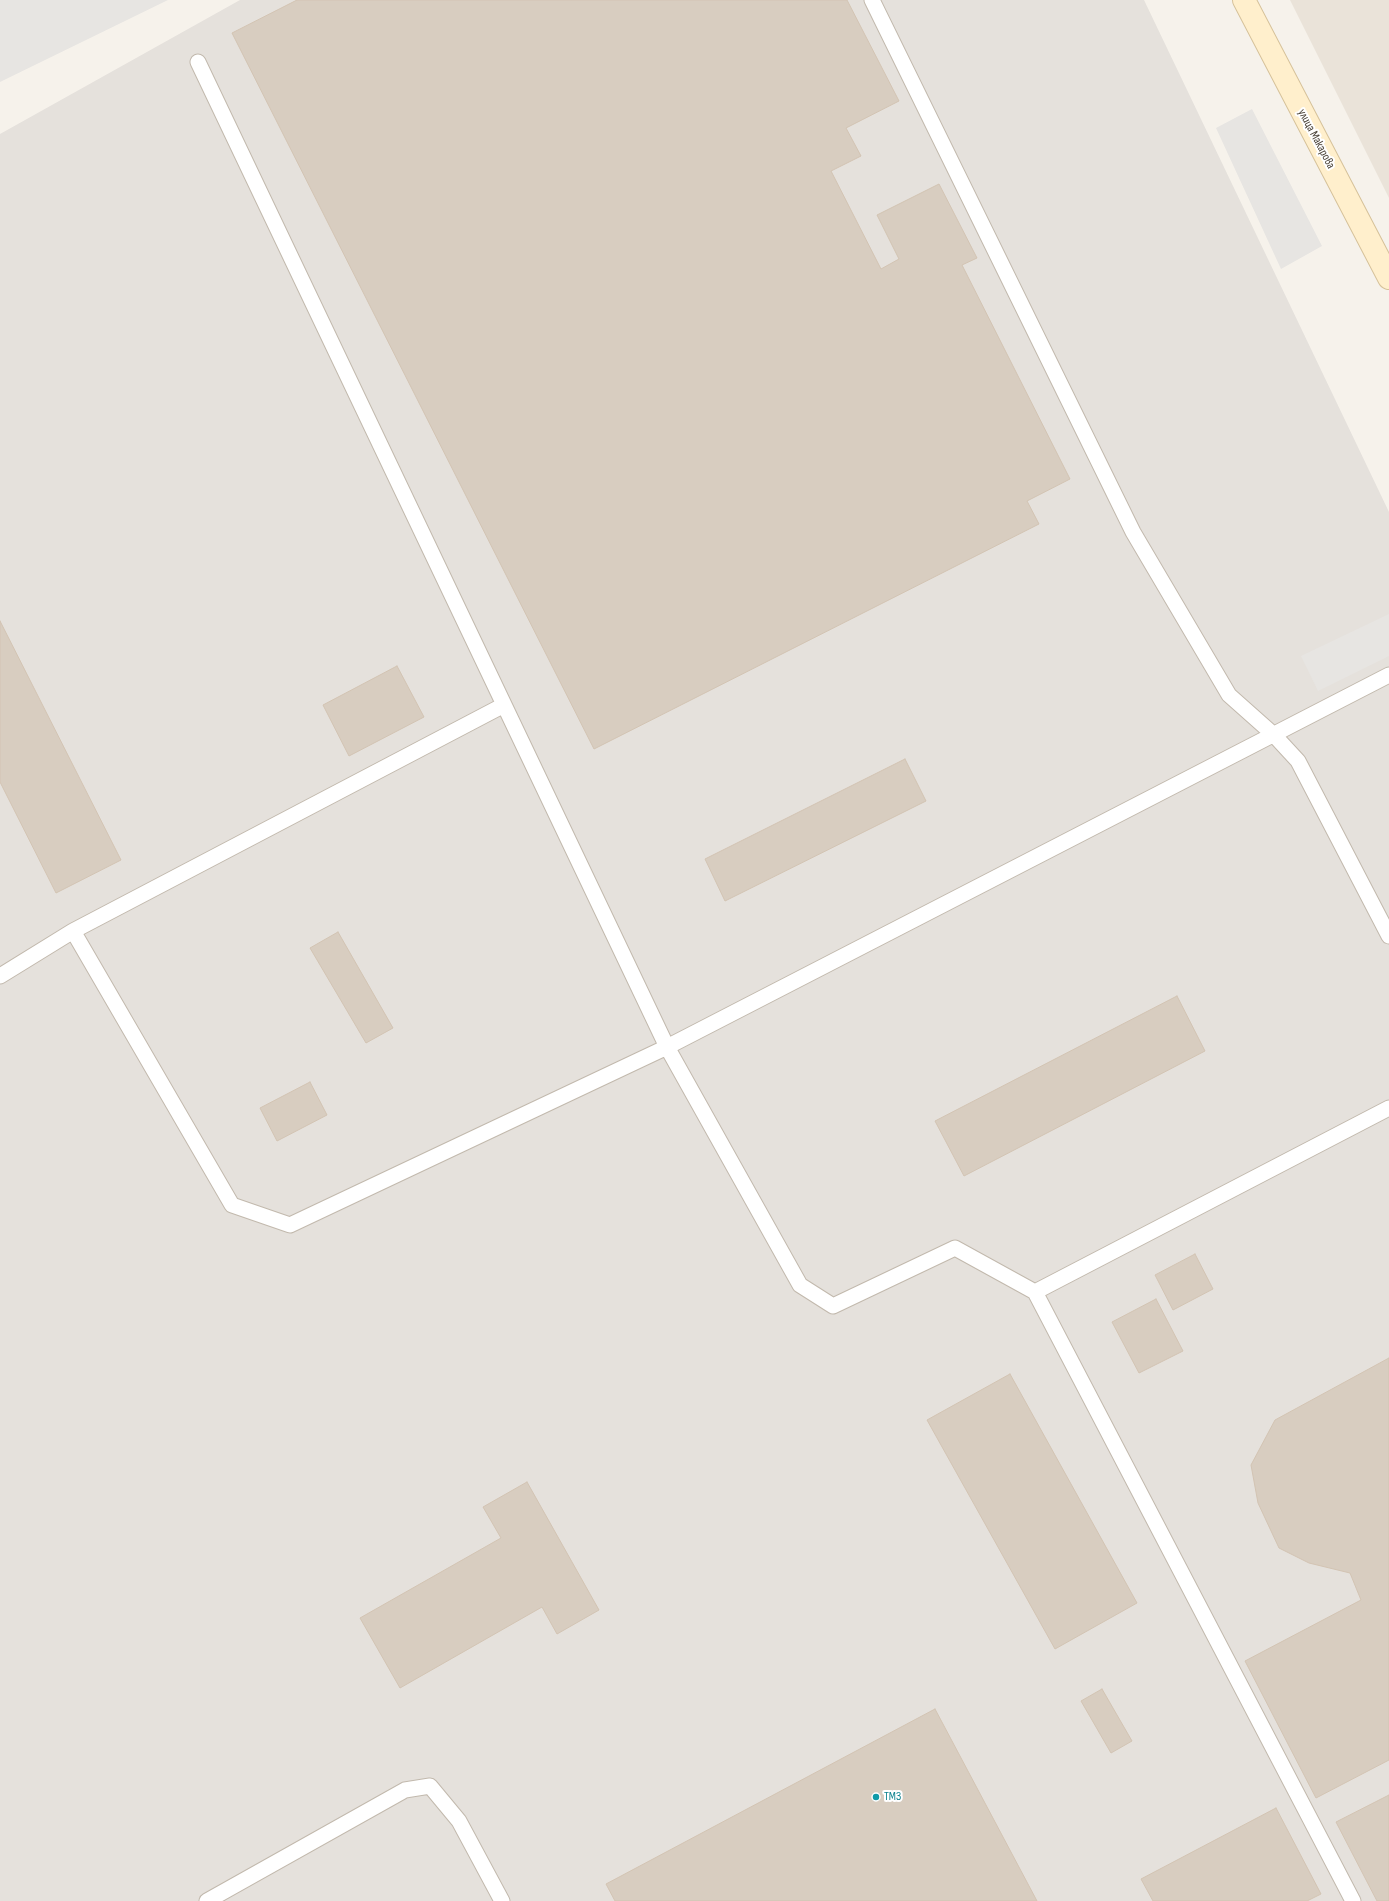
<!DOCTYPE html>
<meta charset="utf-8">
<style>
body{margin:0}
canvas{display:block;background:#f6f2eb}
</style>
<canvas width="1389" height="1901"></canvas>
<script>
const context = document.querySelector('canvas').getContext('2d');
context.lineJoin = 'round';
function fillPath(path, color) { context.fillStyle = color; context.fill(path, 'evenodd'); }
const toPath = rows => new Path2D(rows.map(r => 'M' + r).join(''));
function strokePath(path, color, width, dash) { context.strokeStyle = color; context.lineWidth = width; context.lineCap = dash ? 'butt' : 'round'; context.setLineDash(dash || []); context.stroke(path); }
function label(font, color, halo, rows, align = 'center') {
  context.font = font + ' "Sofia Sans Condensed",sans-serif'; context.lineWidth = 4; context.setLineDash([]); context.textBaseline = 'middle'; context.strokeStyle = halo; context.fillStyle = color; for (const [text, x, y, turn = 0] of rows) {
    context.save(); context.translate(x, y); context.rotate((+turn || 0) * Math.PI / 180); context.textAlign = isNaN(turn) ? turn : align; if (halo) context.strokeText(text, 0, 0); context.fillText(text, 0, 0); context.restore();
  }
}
const residential = toPath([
 [1290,0,1389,0,1389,198]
]);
const industrial = toPath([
 [240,0,1144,0,1389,512,1389,1901,0,1901,0,134]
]);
const parking = toPath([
 [0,0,168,0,0,82],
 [1252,109,1322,246,1281,269,1216,128],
 [1389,614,1389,656,1318,691,1301,656]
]);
const building = toPath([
 [297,0,847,0,899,101,846,128,861,156,831,171,881,269,899,259,877,215,939,184,977,258,962,265,1070,479,1027,501,1039,524,594,749,232,33,297,0],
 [0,621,121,860,56,893,0,782,0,621],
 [397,666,424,717,349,756,323,705,397,666],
 [905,759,926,801,725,901,705,859,905,759],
 [338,932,393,1028,366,1043,310,948,338,932],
 [1177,996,1205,1051,964,1176,935,1121,1177,996],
 [310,1082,327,1115,277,1141,260,1108,310,1082],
 [1195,1254,1213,1289,1173,1310,1155,1275,1195,1254],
 [1156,1299,1183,1351,1139,1373,1112,1322,1156,1299],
 [1389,1358,1389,1760,1316,1798,1245,1661,1361,1600,1350,1573,1309,1563,1279,1548,1258,1503,1251,1465,1275,1420,1389,1358],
 [1010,1374,1137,1603,1055,1649,927,1420,1010,1374],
 [527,1482,599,1610,557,1634,542,1607,400,1688,360,1618,501,1538,483,1507,527,1482],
 [1102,1689,1132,1741,1111,1753,1081,1701,1102,1689],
 [935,1709,1037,1901,615,1901,606,1884,935,1709],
 [1389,1795,1389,1901,1377,1901,1336,1822,1389,1795],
 [1276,1808,1321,1894,1307,1901,1153,1901,1141,1879,1276,1808]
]);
const lane = toPath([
 [872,0,1133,532,1229,695,1274,735,1298,761,1389,936],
 [198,62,667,1047,800,1285,833,1306,955,1248,1035,1292,1389,1108],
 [73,931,232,1205,290,1225,667,1047,1389,675],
 [0,976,73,931,504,705],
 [1035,1292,1353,1901],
 [207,1901,405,1790,430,1786,459,1821,502,1901]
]);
const secondary = toPath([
 [1244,0,1389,278]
]);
const markers = [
 [876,1797,4,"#0f9aa8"]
];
const streetNames = [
 ["улица Макарова",1316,139,62]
];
const cultureNames = [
 ["ТМЗ",884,1797]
];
fillPath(residential, '#eae3d9');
fillPath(industrial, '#e5e1dc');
fillPath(parking, '#e7e5e2');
fillPath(building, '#d8cdc0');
strokePath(building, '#d3c4b3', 1);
strokePath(lane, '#c2b9ad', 17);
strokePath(secondary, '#d6c29a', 24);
strokePath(lane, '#fff', 15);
strokePath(secondary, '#ffefcc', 22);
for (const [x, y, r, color] of markers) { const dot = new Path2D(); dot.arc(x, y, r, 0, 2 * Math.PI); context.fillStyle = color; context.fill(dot); strokePath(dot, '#fff', 1.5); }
label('12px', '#4a4238', '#fff', streetNames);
label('12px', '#0d838f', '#fff', cultureNames, 'left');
</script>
